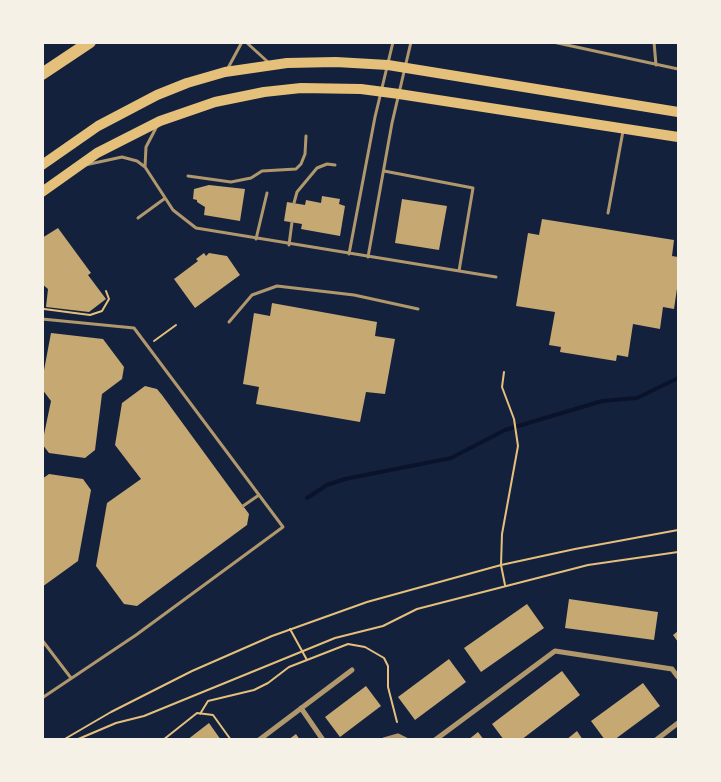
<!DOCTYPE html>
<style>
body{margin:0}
#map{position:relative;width:721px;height:782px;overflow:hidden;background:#14213d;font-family:"Source Serif 4",serif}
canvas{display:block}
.frame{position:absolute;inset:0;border:44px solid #f6f1e7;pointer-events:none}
</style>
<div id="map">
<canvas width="721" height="782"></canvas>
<div class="frame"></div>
</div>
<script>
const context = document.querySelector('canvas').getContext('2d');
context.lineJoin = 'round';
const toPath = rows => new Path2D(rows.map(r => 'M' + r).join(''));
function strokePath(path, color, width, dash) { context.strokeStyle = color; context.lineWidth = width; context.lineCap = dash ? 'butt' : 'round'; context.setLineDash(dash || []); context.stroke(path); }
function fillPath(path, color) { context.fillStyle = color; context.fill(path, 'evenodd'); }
const stream = toPath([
 [307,498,327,485,345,479,451,458,505,430,602,401,637,398,678,378]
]);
const building = toPath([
 [209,185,245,189,240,221,204,215,205,207,197,202,197,200,193,199,194,189],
 [322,196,340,199,339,204,345,206,340,236,301,229,302,224,284,221,287,202,305,205,306,200,321,203],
 [402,199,447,206,439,250,395,243],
 [542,219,674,240,672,256,678,257,678,282,674,309,663,307,660,329,633,324,628,357,617,355,616,361,560,352,561,347,549,345,555,312,516,306,528,233,539,235],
 [58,228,91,273,88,275,106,299,89,312,46,307,48,289,42,284,42,238],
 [204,253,206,256,209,253,227,256,240,275,195,308,174,279,198,261,196,259],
 [272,303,377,322,375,336,395,339,385,394,366,392,360,422,256,404,259,387,243,384,254,313,270,316],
 [51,333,103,339,124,367,122,379,102,394,95,450,85,458,49,453,42,444,51,401,42,389,42,381],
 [145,386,157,389,162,395,249,514,247,525,137,606,124,604,96,566,107,503,141,479,115,445,122,403],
 [49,474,83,479,91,490,78,561,42,587,42,479],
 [569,599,658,612,654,640,565,628],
 [527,604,544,628,481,672,464,648],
 [678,631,678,642,673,635],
 [449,659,466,682,415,720,398,697],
 [562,671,580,695,521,740,504,740,492,724],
 [643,683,660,706,614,740,605,740,591,721],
 [366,686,381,706,340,737,325,717],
 [209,723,221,740,187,740],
 [577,731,583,740,566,740],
 [478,732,484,740,468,740],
 [296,734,300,740,288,740]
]);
const path = toPath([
 [44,309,90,315,102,311,109,299,106,291],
 [154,341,176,325],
 [504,372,502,387,514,419,518,446,502,534,501,565,505,585],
 [290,629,307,660],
 [200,714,208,701,254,690,268,683,289,667,348,644,365,647,384,658,388,666,388,687,397,722],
 [63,740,111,712,192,671,272,636,367,602,501,565,575,549,678,530],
 [76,740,116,723,144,716,335,638,383,626,417,609,588,565,678,552],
 [163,740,197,713,213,715,231,740]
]);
const service = toPath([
 [246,42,269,63],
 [553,42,678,69],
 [654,42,656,65],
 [228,68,242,42],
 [85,165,122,157,137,161,145,167,173,210,196,228,496,277],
 [145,167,146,147,157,126],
 [384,171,473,188,459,271],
 [188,176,231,182,251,178,262,171,296,169,301,164,305,154,306,136],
 [294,203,297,192,317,168,327,164,335,165],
 [608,213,623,131],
 [138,218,164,199],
 [256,239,267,193],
 [289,245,292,222],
 [349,254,375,117,393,42],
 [368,257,392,123,411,42],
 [42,319,134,328,283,527,136,635,42,698],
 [229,322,252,295,277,286,354,295,418,309],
 [243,506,259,495],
 [42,640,71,678]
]);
const minor = toPath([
 [301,708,323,740],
 [259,740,352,670],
 [384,740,398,736,406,740],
 [435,740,555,651,672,669,678,677],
 [656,740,678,723]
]);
const secondary = toPath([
 [42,165,98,126,157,95,187,83,225,72,287,63,336,62,388,65,678,112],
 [42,192,97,153,160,121,215,102,264,92,301,88,361,89,399,94,678,137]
]);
const motorway = toPath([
 [42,74,90,42]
]);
strokePath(stream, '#0b132b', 4);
fillPath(building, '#c6a872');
strokePath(path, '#e5c07b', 2);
strokePath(service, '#b1986c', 3);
strokePath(minor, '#b1986c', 5);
strokePath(secondary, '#e5c07b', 10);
strokePath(motorway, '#e5c07b', 12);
</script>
